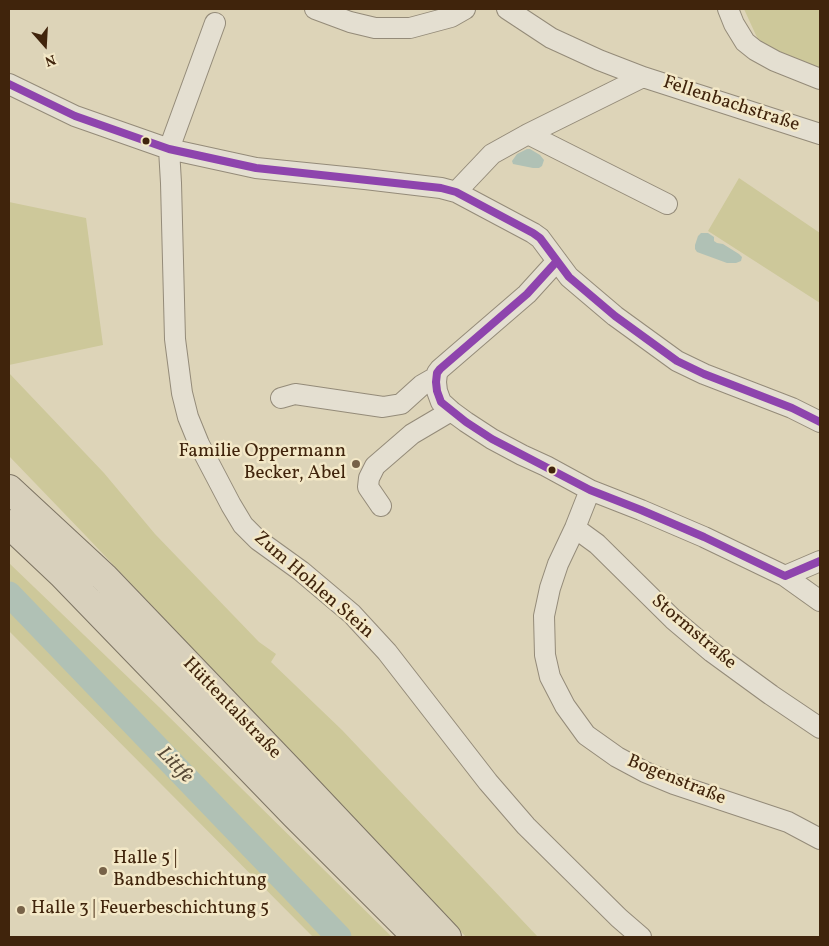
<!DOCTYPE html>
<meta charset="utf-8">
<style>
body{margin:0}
#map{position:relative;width:829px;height:946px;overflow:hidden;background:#ddd4b8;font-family:Vollkorn,serif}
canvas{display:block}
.frame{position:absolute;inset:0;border:10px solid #40240c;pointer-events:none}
.north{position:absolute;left:20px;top:20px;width:50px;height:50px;-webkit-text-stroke:4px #f3e8c7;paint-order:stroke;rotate:161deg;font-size:14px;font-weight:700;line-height:20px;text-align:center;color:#40240c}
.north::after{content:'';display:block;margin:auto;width:18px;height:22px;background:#40240c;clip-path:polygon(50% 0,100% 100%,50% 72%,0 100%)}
</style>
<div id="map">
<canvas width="829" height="946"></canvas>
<div class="frame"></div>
<div class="north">N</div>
</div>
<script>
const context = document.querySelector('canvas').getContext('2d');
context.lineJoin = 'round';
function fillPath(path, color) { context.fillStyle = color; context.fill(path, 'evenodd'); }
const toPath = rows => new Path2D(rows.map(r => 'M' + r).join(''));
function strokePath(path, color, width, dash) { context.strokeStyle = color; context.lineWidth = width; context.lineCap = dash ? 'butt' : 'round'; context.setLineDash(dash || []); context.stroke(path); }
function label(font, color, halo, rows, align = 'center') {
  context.font = font + ' Vollkorn,serif'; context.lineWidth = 5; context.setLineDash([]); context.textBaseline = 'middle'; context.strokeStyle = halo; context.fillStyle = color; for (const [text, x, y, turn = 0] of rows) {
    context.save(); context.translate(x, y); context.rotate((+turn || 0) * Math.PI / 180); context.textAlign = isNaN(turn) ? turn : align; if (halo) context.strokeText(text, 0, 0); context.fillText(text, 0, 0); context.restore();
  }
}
const green = toPath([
 [744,9,820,9,820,79,760,44],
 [739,178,820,233,820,303,708,231],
 [9,202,86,218,103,345,9,365],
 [9,373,104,473,155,534,259,642,276,654,271,662,342,730,538,937,466,937,86,536,9,456],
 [9,563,159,707,392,937,313,937,9,631]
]);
const water = toPath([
 [527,149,530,149,540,155,544,160,542,166,539,168,533,168,513,164,512,161,517,154],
 [701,233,708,233,714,237,714,241,717,243,723,244,739,254,742,257,741,261,736,263,727,263,697,252,695,249,695,245,698,236]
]);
const river = toPath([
 [9,594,339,937]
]);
const minor = toPath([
 [315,9,350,22,375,28,410,28,451,17,465,9],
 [728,9,734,24,745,42,755,50,775,61,820,79],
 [215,23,169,149,171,183,175,339,182,393,188,417,199,444,231,505,243,525,258,540,301,571,352,614,387,652,488,782,526,826,619,918,641,937],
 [643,77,820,134],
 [9,84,75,116,169,149,256,168,365,179,441,188,456,192,533,233,540,238,569,277,615,316,677,361,704,374,792,408,820,422],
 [528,134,667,204],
 [456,192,492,154,528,134,643,77,599,60,551,38,507,9],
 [557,261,527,294,440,369,437,373,436,382,437,391,441,402,451,411,466,422,492,439,522,455,546,466,590,490,641,510,704,537,785,576,820,601],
 [281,398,295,394,383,407,401,404,422,385,436,377],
 [590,490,575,528,558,564,550,588,544,616,545,655,550,677,565,706,586,735,617,757,645,772,674,784,788,822,820,839],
 [381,506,368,487,369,478,375,466,412,434,451,411],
 [575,528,597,544,673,619,712,652,771,695,820,728],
 [785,576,820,561]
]);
const highway = toPath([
 [9,489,104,577,291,772,447,937],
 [9,524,62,574,295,815,417,937]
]);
const bus1 = toPath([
 [9,84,75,116,169,149,256,168,441,188,456,192,533,233,540,238,569,277,615,316,677,361,704,374,792,408,820,422],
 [557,261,527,294,440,369,437,373,436,382,437,391,441,402,466,422,492,439,590,490,641,510,704,537,785,576,820,561]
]);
const markers = [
 [146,141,4.5,"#40240c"],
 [356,464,5,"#776248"],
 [552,470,4.5,"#40240c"],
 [103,871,5,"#776248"],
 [21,910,5,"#776248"]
];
const streetNames = [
 ["Fellenbachstraße",731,105,18],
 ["Zum Hohlen Stein",313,586,41],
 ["Stormstraße",693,633,40],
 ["Hüttentalstraße",231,709,46],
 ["Bogenstraße",676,781,22]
];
const poiNames = [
 ["Familie Oppermann",346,453,"right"],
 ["Becker, Abel",346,475,"right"],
 ["Halle 5 |",113,860],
 ["Bandbeschichtung",113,882],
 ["Halle 3 | Feuerbeschichtung 5",31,910]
];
const waterNames = [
 ["Littfe",174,766,46]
];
fillPath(green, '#cdc89a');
fillPath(water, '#b0c1b5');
strokePath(river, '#b0c1b5', 25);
strokePath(minor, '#948b79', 22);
strokePath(highway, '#7d7463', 30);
strokePath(minor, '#e4dfd1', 20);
strokePath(highway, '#d8d0bc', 28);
strokePath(bus1, '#8e44ad', 8);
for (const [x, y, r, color] of markers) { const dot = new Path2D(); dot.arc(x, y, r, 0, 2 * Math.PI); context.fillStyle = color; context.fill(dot); strokePath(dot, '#f3e8c7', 2); }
label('19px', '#40240c', '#f3e8c7', streetNames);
label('19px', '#40240c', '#f3e8c7', poiNames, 'left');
label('italic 20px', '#574936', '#f3e8c7', waterNames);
</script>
